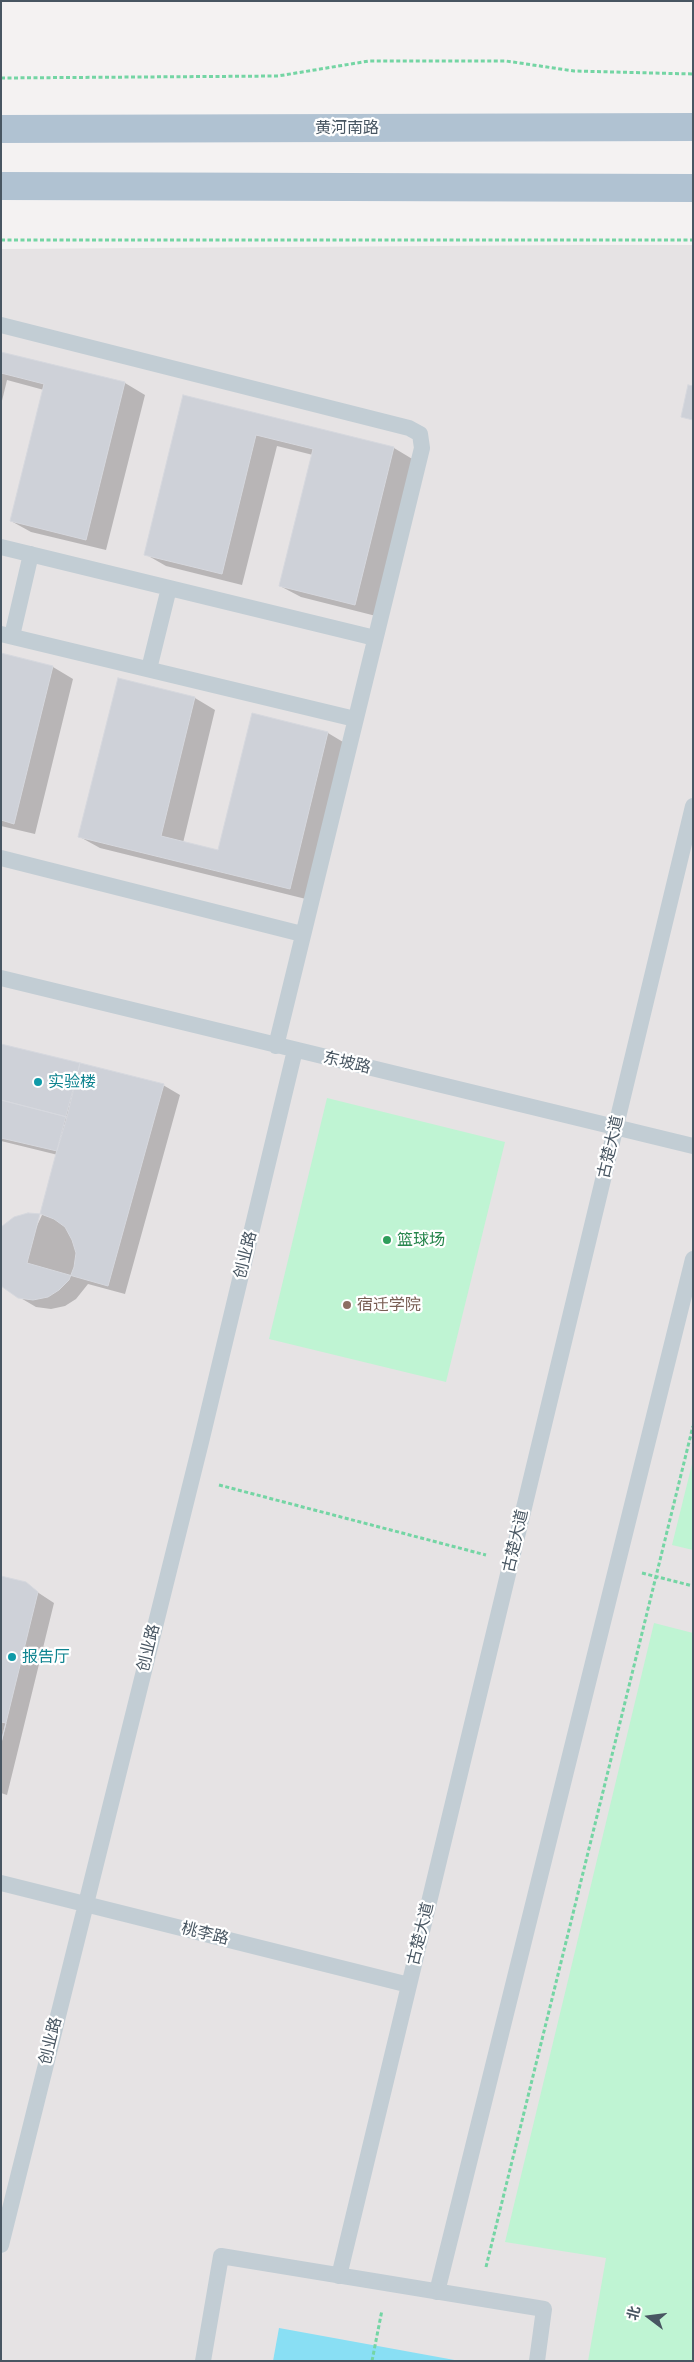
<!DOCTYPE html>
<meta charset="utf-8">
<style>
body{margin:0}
#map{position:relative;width:694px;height:2362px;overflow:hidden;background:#f4f2f2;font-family:Karla,"Noto Sans SC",sans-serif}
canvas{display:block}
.frame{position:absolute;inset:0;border:2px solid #485662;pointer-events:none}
.north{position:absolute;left:624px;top:2292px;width:50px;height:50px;-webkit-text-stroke:4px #fff;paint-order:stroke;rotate:285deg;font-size:14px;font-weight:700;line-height:20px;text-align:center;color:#485662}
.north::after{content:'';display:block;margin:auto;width:18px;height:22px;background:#485662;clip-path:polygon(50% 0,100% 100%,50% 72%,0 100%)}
</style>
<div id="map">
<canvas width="694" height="2362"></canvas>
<div class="frame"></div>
<div class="north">北</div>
</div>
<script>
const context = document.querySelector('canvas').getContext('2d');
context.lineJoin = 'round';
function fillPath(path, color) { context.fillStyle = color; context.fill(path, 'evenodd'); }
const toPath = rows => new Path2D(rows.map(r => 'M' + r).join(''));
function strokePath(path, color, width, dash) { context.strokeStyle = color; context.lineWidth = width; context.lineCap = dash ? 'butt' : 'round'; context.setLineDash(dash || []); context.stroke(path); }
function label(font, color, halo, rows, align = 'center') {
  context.font = font + ' Karla,"Noto Sans SC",sans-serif'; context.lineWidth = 4.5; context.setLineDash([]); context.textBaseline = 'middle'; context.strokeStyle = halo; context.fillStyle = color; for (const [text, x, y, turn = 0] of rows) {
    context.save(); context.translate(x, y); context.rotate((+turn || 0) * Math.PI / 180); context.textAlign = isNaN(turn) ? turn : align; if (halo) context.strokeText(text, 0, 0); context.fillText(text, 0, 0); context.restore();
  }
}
const education = toPath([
 [578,245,693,245,693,2361,1,2361,1,249]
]);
const green = toPath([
 [327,1098,505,1142,446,1382,269,1339],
 [693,1460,693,1550,672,1545],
 [654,1623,693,1633,693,2361,588,2361,606,2258,505,2242]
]);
const water = toPath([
 [279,2328,460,2361,273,2361]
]);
const shadow = toPath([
 [1,353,125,383,145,395,106,550,31,532,11,521,44,390,7,380,1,405],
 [184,397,394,448,414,460,376,616,301,597,280,586,313,455,277,446,242,585,166,566,145,554],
 [1,655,53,667,73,679,35,834,1,826],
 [119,680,195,698,215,710,183,843,219,852,328,733,348,745,310,900,100,848,80,837],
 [1,1045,163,1085,180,1095,125,1294,88,1284,76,1299,65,1306,51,1309,36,1307,7,1290,42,1215,58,1155,1,1141],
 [1,1578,25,1584,54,1603,7,1795,1,1793]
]);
const building = toPath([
 [1,352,125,382,86,540,10,521,44,384,1,373,1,352],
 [688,385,693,386,693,420,681,417,688,385],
 [183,395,394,447,355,605,279,586,313,449,256,435,222,574,144,555,183,395],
 [1,653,53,666,14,824,1,820,1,653],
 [118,678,195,697,161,836,218,850,252,713,328,732,290,889,78,837,118,678],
 [1,1044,80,1063,67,1117,1,1100,1,1044],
 [80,1063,164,1084,108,1286,27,1263,80,1063],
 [1,1100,67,1117,57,1151,1,1138,1,1100],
 [28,1213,41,1214,54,1219,65,1227,72,1240,76,1253,74,1267,69,1280,59,1290,48,1297,33,1300,18,1298,1,1286,1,1227,14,1217,28,1213],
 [1,1576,26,1582,38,1592,1,1743,1,1576],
 [1,1722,6,1723,1,1743,1,1722]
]);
const path = toPath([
 [1,78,278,76,369,61,506,61,574,71,693,74],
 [1,240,693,240],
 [219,1485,486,1555],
 [642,1573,693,1586],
 [486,2267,693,1426],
 [372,2361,382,2310]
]);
const service = toPath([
 [1,325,409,428,420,434,422,448,276,1046],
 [1,547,375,638],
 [1,634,355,719],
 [12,636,31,554],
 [149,669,169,588],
 [1,858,302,934],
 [1,978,693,1146],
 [1,1883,409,1985],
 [1,2245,201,1442,295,1050],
 [339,2276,693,806],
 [437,2292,693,1259],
 [203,2361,221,2256,544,2309,537,2361]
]);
const primary = toPath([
 [1,129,693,127],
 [1,186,693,188]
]);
const markers = [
 [38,1082,5,"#0f9aa8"],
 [387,1240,5,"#2e9e5b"],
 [347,1305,5,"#8d6e63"],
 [12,1657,5,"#0f9aa8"]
];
const streetNames = [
 ["黄河南路",347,128],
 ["东坡路",347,1063,13],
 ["古楚大道",611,1147,-77],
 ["创业路",246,1255,-76],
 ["古楚大道",516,1541,-77],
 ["创业路",149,1648,-76],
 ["桃李路",205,1934,14],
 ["古楚大道",421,1934,-76],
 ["创业路",51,2041,-76]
];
const cultureNames = [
 ["实验楼",48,1082],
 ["报告厅",22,1657]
];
const leisureNames = [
 ["篮球场",397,1240]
];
const educationNames = [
 ["宿迁学院",357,1305]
];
fillPath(education, '#e6e3e4');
fillPath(green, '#bff4d3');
fillPath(water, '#89dff4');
fillPath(shadow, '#0003');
fillPath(building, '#ced1d8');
strokePath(building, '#d6d8de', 1);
strokePath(path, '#74d5a4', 3, [4, 2.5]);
strokePath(service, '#c2cdd4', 16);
strokePath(primary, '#b0c2d2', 28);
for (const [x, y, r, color] of markers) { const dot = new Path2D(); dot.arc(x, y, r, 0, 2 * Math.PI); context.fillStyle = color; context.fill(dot); strokePath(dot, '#fff', 2); }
label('16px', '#485662', '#fff', streetNames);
label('16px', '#0d838f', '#fff', cultureNames, 'left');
label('16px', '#27864d', '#fff', leisureNames, 'left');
label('16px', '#785e54', '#fff', educationNames, 'left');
</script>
